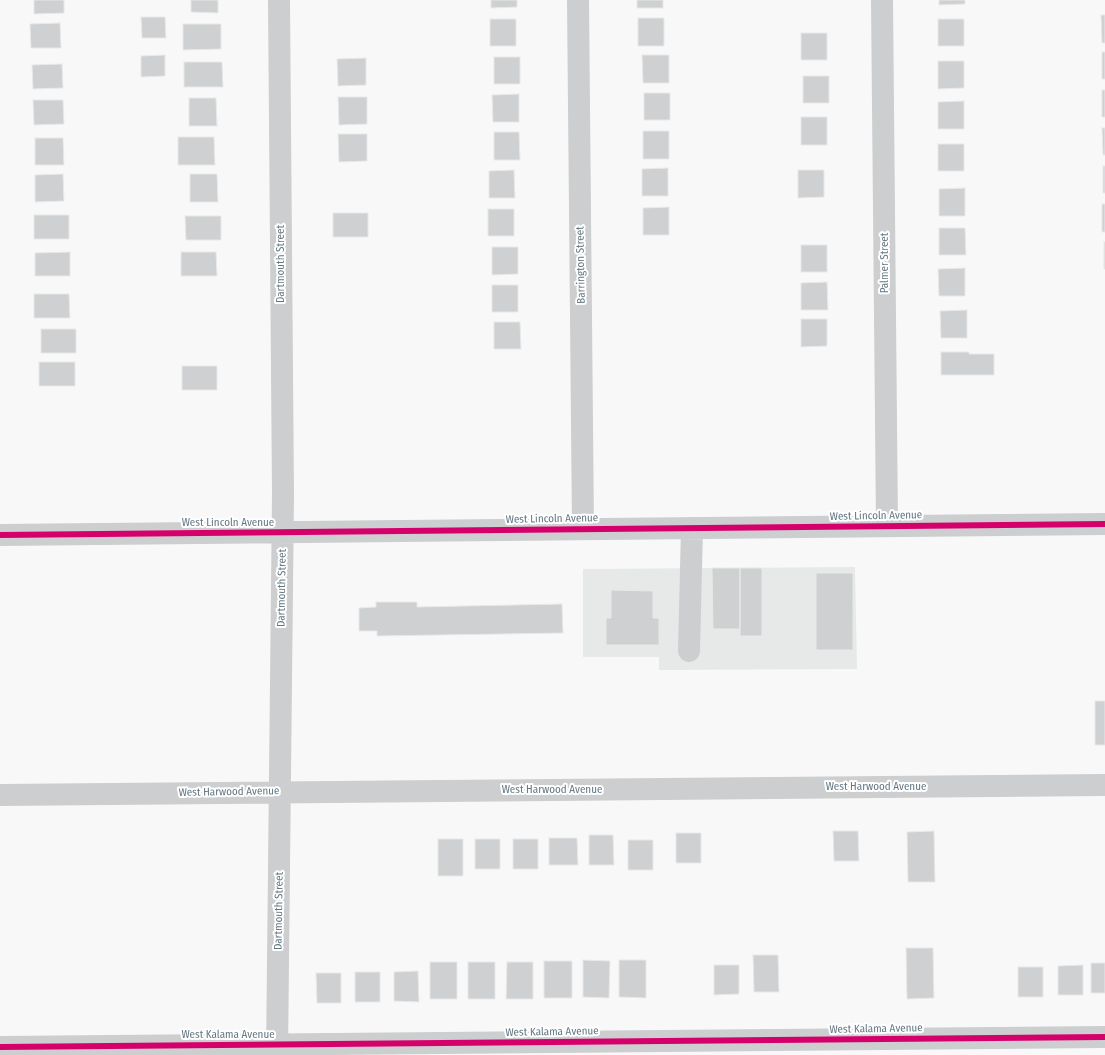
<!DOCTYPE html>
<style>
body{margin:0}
canvas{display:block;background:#f8f8f8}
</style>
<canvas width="1105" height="1055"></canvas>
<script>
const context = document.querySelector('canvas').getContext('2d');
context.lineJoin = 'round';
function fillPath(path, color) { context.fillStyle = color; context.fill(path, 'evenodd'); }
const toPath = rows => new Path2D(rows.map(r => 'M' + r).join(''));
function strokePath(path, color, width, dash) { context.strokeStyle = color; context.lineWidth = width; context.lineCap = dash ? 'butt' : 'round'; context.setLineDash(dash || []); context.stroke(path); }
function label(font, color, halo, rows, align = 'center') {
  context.font = font + ' "Fira Sans Condensed",sans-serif'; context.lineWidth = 4; context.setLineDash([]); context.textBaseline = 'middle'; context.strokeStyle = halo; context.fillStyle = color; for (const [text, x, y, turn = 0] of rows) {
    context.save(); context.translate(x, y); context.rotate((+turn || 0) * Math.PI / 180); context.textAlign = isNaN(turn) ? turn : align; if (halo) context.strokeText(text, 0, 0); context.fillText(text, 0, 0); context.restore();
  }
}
const built = toPath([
 [855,567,857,669,659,670,659,657,583,657,583,569]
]);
const building = toPath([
 [34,0,64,0,64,13,34,14,34,0],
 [191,0,218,0,218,13,191,12,191,0],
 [491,0,517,0,517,7,491,8,491,0],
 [637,0,663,0,663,8,637,8,637,0],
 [939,0,965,0,965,4,939,5,939,0],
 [1101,15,1105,15,1105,43,1102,43,1101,15],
 [141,17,165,17,166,38,142,38,141,17],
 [638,18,664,18,664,46,638,46,638,18],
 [490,19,516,19,516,46,490,46,490,19],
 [938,19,964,19,964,46,938,46,938,19],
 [60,23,61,48,31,48,30,24,60,23],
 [183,24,221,24,221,49,183,50,183,24],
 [801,33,827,33,827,60,801,60,801,33],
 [1102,52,1105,52,1105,79,1102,79,1102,52],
 [165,55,165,76,141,77,141,56,165,55],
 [642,55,669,55,669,83,643,83,642,55],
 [494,57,520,57,520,84,494,84,494,57],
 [366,58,366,85,338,86,337,59,366,58],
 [938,61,964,61,964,88,938,89,938,61],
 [184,62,222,62,223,87,184,87,184,62],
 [62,64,63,88,33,89,32,65,62,64],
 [803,76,829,76,829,103,803,103,803,76],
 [1102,90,1105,90,1105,117,1102,117,1102,90],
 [644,93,670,93,670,120,644,120,644,93],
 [519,94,519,122,493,122,492,95,519,94],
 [338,97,367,97,367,124,339,125,338,97],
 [189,98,216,98,217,126,189,126,189,98],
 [33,100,63,100,64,124,34,125,33,100],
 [964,101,964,129,938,129,938,102,964,101],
 [801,117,827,117,827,145,801,145,801,117],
 [1102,128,1105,128,1105,155,1103,155,1102,128],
 [643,131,669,131,669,159,643,159,643,131],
 [494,132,519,132,520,160,494,160,494,132],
 [338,134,367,134,367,161,339,162,338,134],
 [178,137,214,137,215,165,178,165,178,137],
 [35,138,63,138,64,165,35,165,35,138],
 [938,144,964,144,964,171,938,171,938,144],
 [1103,166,1105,166,1105,193,1103,193,1103,166],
 [668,168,668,196,642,196,642,169,668,168],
 [514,170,515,198,489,198,489,171,514,170],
 [798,170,824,170,824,197,798,198,798,170],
 [63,174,64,201,35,202,35,175,63,174],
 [190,174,217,174,218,202,190,202,190,174],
 [965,188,965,216,939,216,939,189,965,188],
 [1102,204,1105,204,1105,232,1102,232,1102,204],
 [669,207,669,235,643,235,643,208,669,207],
 [488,209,514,209,514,236,488,236,488,209],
 [333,213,368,213,368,237,333,237,333,213],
 [34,215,69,215,69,239,34,239,34,215],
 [185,216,221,216,221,240,186,240,185,216],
 [939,228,965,228,966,255,939,255,939,228],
 [1104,242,1105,242,1105,269,1104,269,1104,242],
 [801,245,827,245,827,272,801,272,801,245],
 [492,247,518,247,518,274,492,275,492,247],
 [70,252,70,276,35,276,35,253,70,252],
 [181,252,216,252,217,276,181,276,181,252],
 [965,268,965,296,939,296,938,269,965,268],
 [827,282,828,310,801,310,801,283,827,282],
 [492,285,518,285,518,312,492,312,492,285],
 [34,294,69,294,70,318,34,318,34,294],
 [967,310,967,338,941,338,940,311,967,310],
 [801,319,827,319,827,346,801,347,801,319],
 [494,322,520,322,521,349,494,349,494,322],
 [41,329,76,329,76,353,41,353,41,329],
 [941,352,969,352,969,354,994,354,994,375,941,375,941,352],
 [39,362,75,362,75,386,39,386,39,362],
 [182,366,217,366,217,390,182,390,182,366],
 [712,568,740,568,740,629,713,629,712,568],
 [740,568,762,568,762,636,740,636,740,568],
 [816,573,853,573,853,650,816,650,816,573],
 [611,590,653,591,653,618,659,618,659,645,606,645,606,618,611,618,611,590],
 [376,602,417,602,417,607,562,604,563,633,377,636,377,631,359,631,359,608,376,607,376,602],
 [1095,701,1105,701,1105,745,1095,745,1095,701],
 [833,831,858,831,859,861,834,861,833,831],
 [934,831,935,882,908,882,907,832,934,831],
 [676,833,701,833,701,863,676,863,676,833],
 [589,835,613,835,614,865,589,865,589,835],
 [549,838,577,838,578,865,549,865,549,838],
 [438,839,463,839,463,876,438,876,438,839],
 [475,839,500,839,500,869,475,869,475,839],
 [513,839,538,839,538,869,513,869,513,839],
 [628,840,653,840,653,870,628,870,628,840],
 [906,948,933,948,934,998,907,999,906,948],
 [753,955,778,955,779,992,754,992,753,955],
 [583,960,610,961,609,998,583,997,583,960],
 [619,960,646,960,646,998,619,997,619,960],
 [544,961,572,961,572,998,544,998,544,961],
 [430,962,457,962,457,999,430,999,430,962],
 [468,962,495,962,495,999,468,999,468,962],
 [507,962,533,962,533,999,506,999,507,962],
 [1091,963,1105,963,1105,993,1091,993,1091,963],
 [714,965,739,965,739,994,714,995,714,965],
 [1083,965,1083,995,1058,995,1058,966,1083,965],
 [1018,967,1043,967,1043,997,1018,997,1018,967],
 [418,971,419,1002,394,1001,394,972,418,971],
 [355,972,380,972,380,1002,355,1002,355,972],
 [316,973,341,973,341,1003,317,1003,316,973]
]);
const minor = toPath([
 [578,0,583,529],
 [882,0,887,526],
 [0,535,1105,524],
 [689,651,692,528],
 [0,795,1105,785],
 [0,1047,1105,1037],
 [277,1055,283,494,279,0]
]);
const cycleway = toPath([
 [0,535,1105,524],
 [0,1047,1105,1037]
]);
const streetNames = [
 ["Palmer Street",885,263,-90],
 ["Dartmouth Street",281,264,-90],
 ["Barrington Street",581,265,-91],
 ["West Lincoln Avenue",876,516,-1],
 ["West Lincoln Avenue",552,519,-1],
 ["West Lincoln Avenue",228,523],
 ["Dartmouth Street",282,588,-89],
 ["West Harwood Avenue",876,787],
 ["West Harwood Avenue",552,790],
 ["West Harwood Avenue",229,792,-1],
 ["Dartmouth Street",279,911,-89],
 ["West Kalama Avenue",876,1029,-1],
 ["West Kalama Avenue",552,1032,-1],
 ["West Kalama Avenue",228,1035]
];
fillPath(built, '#e7e9e9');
fillPath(building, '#ced0d1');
strokePath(building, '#e8e8e8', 1);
strokePath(minor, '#cdcecf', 22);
strokePath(cycleway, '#d6006c', 6);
label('11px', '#637783', '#fff', streetNames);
</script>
